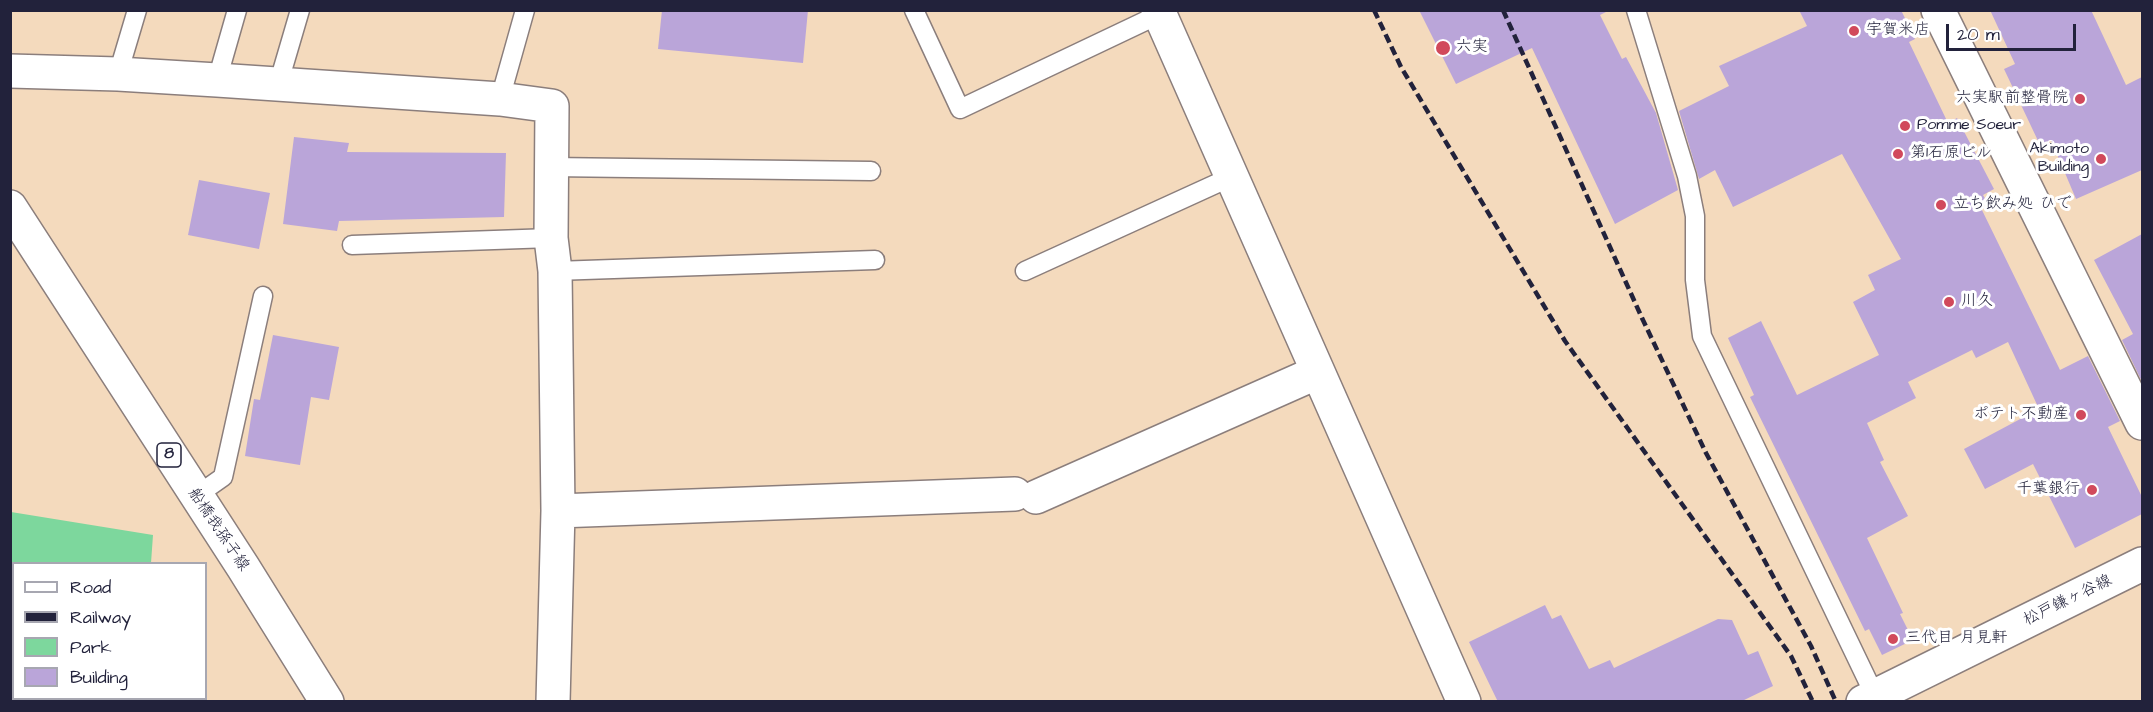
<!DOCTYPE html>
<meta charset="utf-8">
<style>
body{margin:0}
#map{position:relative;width:2153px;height:712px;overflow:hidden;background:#f4dabd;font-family:"Architects Daughter",sans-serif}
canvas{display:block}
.frame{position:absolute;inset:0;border:12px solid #22223b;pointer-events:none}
.legend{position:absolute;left:12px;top:562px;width:195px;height:138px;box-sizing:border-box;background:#fff;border:2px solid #a7a7b1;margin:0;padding:8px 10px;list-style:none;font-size:18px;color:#22223b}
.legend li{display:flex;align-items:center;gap:12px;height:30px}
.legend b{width:30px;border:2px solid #a7a7b1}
.scale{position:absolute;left:1946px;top:24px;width:130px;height:27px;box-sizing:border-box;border:3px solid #22223b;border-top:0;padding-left:8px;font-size:18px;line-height:21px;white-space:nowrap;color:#22223b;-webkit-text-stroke:4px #fff;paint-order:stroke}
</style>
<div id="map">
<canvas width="2153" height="712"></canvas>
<div class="frame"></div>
<ul class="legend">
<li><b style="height:8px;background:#fff"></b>Road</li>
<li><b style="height:8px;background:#22223b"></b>Railway</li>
<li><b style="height:16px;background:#7dd79d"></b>Park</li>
<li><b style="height:16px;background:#baa5d9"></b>Building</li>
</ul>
<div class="scale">20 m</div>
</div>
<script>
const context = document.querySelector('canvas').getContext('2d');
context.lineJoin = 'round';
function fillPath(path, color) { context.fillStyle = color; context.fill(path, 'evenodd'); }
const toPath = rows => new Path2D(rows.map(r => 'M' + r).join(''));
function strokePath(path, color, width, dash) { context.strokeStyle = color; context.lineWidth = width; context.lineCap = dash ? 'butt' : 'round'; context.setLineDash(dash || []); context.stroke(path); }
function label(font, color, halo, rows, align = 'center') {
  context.font = font + ' "Architects Daughter","Klee One",sans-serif'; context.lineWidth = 6; context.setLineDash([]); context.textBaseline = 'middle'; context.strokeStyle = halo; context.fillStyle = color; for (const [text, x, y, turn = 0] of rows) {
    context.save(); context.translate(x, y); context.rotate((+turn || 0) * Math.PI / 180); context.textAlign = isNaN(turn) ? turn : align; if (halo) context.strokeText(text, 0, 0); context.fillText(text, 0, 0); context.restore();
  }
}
const green = toPath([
 [11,512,153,535,151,563,14,564,14,698,142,699,142,701,11,701]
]);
const building = toPath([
 [662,10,808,10,803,63,658,49],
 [1419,10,1610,10,1600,15,1622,59,1626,57,1656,113,1678,190,1615,224,1532,48,1456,84],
 [1799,10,1901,10,1915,39,1909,42,1948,123,1957,118,1994,189,1983,195,1987,202,1980,206,2060,370,2088,356,2120,421,2108,427,2142,497,2142,514,2075,548,2033,464,1985,489,1964,449,2039,409,2008,342,1976,358,1972,350,1908,382,1916,398,1867,423,1884,460,1880,462,1908,516,1867,538,1903,613,1900,614,1913,640,1882,655,1869,629,1865,631,1750,397,1754,395,1728,338,1761,321,1797,395,1879,355,1853,302,1875,290,1868,275,1901,259,1842,154,1733,207,1715,170,1699,179,1679,111,1729,86,1719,66,1807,26],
 [1990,10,2091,10,2126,85,2142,77,2142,170,2076,199,2051,140,2040,145,2004,69,2015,64],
 [294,137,349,143,347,152,506,153,504,217,339,221,337,231,283,224],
 [199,180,270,193,259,249,188,235],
 [2142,234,2142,382,2122,340,2133,334,2094,260],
 [273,335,339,347,329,400,311,397,300,465,245,456,254,399,260,400],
 [1545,605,1552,619,1561,615,1589,669,1610,660,1614,668,1718,619,1732,620,1748,655,1758,651,1773,686,1740,702,1498,702,1469,642]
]);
const service = toPath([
 [914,10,960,109,1160,14],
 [1636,10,1687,176,1695,216,1695,280,1702,336,1875,696],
 [118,74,137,10],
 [217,80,237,10],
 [278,85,300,10],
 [500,99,525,10],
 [550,167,871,171],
 [352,245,551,238],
 [555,271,875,260],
 [1025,271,1231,177],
 [196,496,223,477,263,296]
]);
const minor = toPath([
 [1158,10,1464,702],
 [10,71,118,74,217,80,500,99,552,106,551,238,555,271,558,511,553,702],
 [1036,497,1318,372],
 [558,511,1015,494]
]);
const tertiary = toPath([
 [1938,10,2142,423]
]);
const secondary = toPath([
 [1863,702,2142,564]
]);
const primary = toPath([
 [10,207,243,567,327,702]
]);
const rail = toPath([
 [1374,10,1401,67,1565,341,1791,656,1813,702],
 [1503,10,1642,318,1706,453,1811,646,1836,702]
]);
const markers = [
 [1854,31,6,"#d1495b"],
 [1443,48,8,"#d1495b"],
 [2080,99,6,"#d1495b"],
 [1905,126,6,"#d1495b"],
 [1898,154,6,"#d1495b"],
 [2101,159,6,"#d1495b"],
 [1941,205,6,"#d1495b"],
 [1949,302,6,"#d1495b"],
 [2081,415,6,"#d1495b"],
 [2092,490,6,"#d1495b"],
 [1893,639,6,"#d1495b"]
];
const shields = [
 [169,455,24]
];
const shieldNames = [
 ["8",169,455]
];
const poiNames = [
 ["宇賀米店",1866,31],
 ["六実",1456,48],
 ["六実駅前整骨院",2068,99,"right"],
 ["Pomme Soeur",1917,126],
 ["Akimoto",2089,150,"right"],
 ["Building",2089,168,"right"],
 ["第1石原ビル",1910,154],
 ["立ち飲み処 ひで",1953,205],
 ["川久",1961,302],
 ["ポテト不動産",2069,415,"right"],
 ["千葉銀行",2080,490,"right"],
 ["三代目 月見軒",1905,639]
];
const streetNames = [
 ["船橋我孫子線",218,530,56],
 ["松戸鎌ヶ谷線",2068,601,-26]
];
fillPath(green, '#7dd79d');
fillPath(building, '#baa5d9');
strokePath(service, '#8b7e7c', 21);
strokePath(minor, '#8b7e7c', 36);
strokePath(tertiary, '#8b7e7c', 36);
strokePath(secondary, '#8b7e7c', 36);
strokePath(primary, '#8b7e7c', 36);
strokePath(service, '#fff', 18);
strokePath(minor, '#fff', 33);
strokePath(tertiary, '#fff', 33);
strokePath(secondary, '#fff', 33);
strokePath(primary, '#fff', 33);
strokePath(rail, '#22223b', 4.5, [9, 4.5]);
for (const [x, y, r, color] of markers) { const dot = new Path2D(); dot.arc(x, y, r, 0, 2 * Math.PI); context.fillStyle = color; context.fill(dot); strokePath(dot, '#fff', 2); }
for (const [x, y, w] of shields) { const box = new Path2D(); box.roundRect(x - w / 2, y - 12, w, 24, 4.5); context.fillStyle = '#fff'; context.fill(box); strokePath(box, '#22223b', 1.5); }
label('bold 15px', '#22223b', null, shieldNames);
label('16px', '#22223b', '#fff', poiNames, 'left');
label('16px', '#22223b', '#fff', streetNames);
</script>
